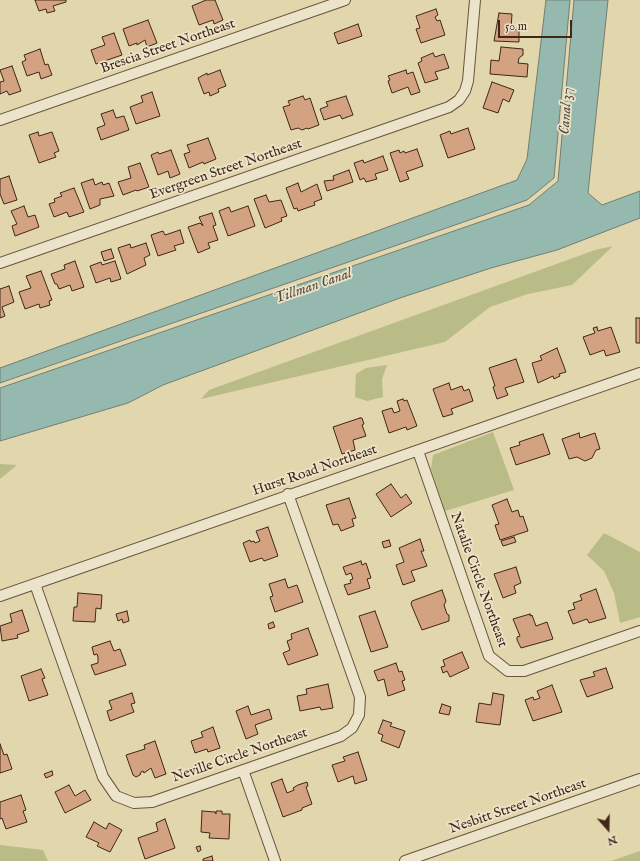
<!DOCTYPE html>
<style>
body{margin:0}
#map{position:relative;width:640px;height:861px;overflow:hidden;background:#e2d6ad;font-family:"IM FELL English",serif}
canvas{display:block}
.north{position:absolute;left:588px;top:809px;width:40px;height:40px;-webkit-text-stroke:3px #ece4ca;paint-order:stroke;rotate:160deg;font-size:11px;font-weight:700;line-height:16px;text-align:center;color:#412619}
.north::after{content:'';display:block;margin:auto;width:14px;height:18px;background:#412619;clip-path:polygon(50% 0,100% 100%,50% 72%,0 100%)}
.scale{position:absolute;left:498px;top:20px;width:74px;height:18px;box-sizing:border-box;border:2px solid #412619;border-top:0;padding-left:5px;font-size:12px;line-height:14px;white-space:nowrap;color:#412619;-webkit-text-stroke:3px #ece4ca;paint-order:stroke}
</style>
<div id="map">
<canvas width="640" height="861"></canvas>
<div class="north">N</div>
<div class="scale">50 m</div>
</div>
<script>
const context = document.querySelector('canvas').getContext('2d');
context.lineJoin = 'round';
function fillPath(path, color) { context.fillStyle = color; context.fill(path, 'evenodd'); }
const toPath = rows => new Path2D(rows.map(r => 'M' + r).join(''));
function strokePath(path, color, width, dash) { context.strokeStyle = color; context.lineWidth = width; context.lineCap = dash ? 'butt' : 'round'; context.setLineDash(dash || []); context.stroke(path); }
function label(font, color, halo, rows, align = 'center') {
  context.font = font + ' "IM FELL English",serif'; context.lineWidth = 3.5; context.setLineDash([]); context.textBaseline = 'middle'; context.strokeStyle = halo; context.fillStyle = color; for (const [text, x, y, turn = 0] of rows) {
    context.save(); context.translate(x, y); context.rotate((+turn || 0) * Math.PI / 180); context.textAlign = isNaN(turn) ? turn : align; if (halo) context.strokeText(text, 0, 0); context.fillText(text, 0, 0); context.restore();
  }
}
const green = toPath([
 [613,246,572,285,528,294,490,307,445,342,201,399,209,390,595,250],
 [387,365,382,379,383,397,367,401,355,397,356,374,366,368],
 [493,432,514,490,445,511,431,469,433,455],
 [0,464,17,465,0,479],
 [604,533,640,552,640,617,620,623,614,593,604,571,587,555],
 [0,845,43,850,48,861,0,861],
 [640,851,640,861,611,861]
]);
const water = toPath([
 [546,0,570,0,554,178,527,200,0,383,0,368,517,180,527,159,546,0],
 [574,0,608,0,588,193,602,205,640,191,640,218,557,250,491,268,400,298,163,385,128,403,0,441,0,388,529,205,558,181,574,0]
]);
const building = toPath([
 [35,0,66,0,66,2,53,6,55,11,47,13,46,9,39,11,35,0],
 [215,0,223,20,214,24,213,20,199,25,192,6,206,0,215,0],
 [436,9,438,15,435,17,437,21,440,20,445,35,421,43,416,29,420,28,416,16,436,9],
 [499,13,512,14,511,29,519,30,519,42,494,41,499,13],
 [148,20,157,43,147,47,145,40,137,45,137,43,129,46,123,29,148,20],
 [358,24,362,36,338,44,334,33,358,24],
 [114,33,122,55,96,64,91,50,105,45,102,37,114,33],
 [501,47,523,49,523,55,519,58,518,63,528,64,527,77,490,74,491,60,499,61,501,47],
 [40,49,45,65,48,64,52,75,41,79,39,72,27,76,22,62,26,60,24,55,40,49],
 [433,53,435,57,444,54,449,68,435,72,438,79,425,83,418,63,422,61,421,58,433,53],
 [12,66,21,91,9,95,7,91,0,94,0,82,4,81,0,70,12,66],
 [220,70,226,86,218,89,219,92,210,96,209,92,204,94,198,78,207,73,207,75,220,70],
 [406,70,407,74,413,72,420,92,411,95,408,87,392,93,388,81,390,80,388,76,406,70],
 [492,82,514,90,509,102,503,99,498,113,483,108,492,82],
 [152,92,160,116,136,124,130,107,143,102,141,96,152,92],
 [303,96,305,100,310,98,319,125,308,129,307,128,302,130,298,128,291,130,283,107,290,105,288,101,303,96],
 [346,96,353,115,342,119,340,115,324,120,320,109,328,106,326,102,346,96],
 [113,110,116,118,124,116,129,130,101,140,97,128,105,125,101,114,113,110],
 [468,128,475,149,448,158,440,135,450,131,451,134,468,128],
 [38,132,39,136,52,132,59,151,54,153,56,157,39,163,29,135,38,132],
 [208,138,216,159,204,164,203,162,189,168,184,154,190,152,187,145,208,138],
 [417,149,423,166,406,172,409,179,400,182,390,153,399,150,400,153,404,151,405,153,417,149],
 [171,150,180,174,170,178,168,171,158,175,151,155,158,152,159,154,171,150],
 [383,156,388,170,375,174,377,179,366,182,364,178,360,180,354,163,363,160,364,163,383,156],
 [140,163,149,187,137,191,136,190,123,195,118,182,131,178,128,167,140,163],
 [349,170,353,182,327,191,324,181,334,180,333,176,349,170],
 [9,176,17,200,4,204,0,194,0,179,9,176],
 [93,179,95,185,102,182,103,185,109,183,114,196,100,199,100,205,90,209,81,183,93,179],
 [298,183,301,192,317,184,322,199,314,202,315,205,298,211,297,208,294,209,286,188,298,183],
 [74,188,84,212,69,217,67,212,54,217,49,204,55,202,54,199,62,196,60,193,74,188],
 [266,195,269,202,281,200,287,216,281,218,282,221,265,228,254,199,266,195],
 [24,206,28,217,35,215,39,227,15,236,12,226,17,224,11,211,24,206],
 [248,206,255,226,228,236,219,211,229,207,231,212,248,206],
 [212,213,216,225,213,226,218,240,208,243,210,248,198,253,188,227,200,223,203,226,199,217,212,213],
 [180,230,184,243,174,246,176,250,158,256,151,235,163,231,165,235,180,230],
 [146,243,150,255,144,258,146,265,127,274,118,248,130,244,131,248,146,243],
 [111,249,114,258,104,261,101,252,111,249],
 [75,261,84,287,72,291,70,285,59,289,57,284,55,284,51,274,65,269,64,265,75,261],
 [115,261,121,279,111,282,110,278,96,283,90,266,101,262,102,265,115,261],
 [41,271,52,300,49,301,50,305,40,308,39,304,25,309,19,292,31,288,26,276,41,271],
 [9,286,14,302,2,307,5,316,0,318,0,289,9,286],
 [636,318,640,318,640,343,636,343,636,318],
 [597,327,598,331,611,327,620,352,606,356,604,350,590,355,583,337,595,333,593,328,597,327],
 [557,348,566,372,559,374,560,376,554,379,553,376,538,383,532,363,542,360,540,356,557,348],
 [516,359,524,382,505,388,508,395,497,399,493,387,495,386,489,368,516,359],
 [449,383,451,390,462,386,464,391,469,389,473,401,451,409,453,414,443,417,433,389,449,383],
 [403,399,404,401,407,400,417,426,407,430,406,427,389,433,382,411,392,408,394,413,400,411,397,401,403,399],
 [360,418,362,418,364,424,362,425,366,436,353,440,355,450,342,454,333,427,360,418],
 [579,433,580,438,595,433,600,449,596,450,592,458,585,461,577,457,569,459,562,439,579,433],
 [543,434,550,454,516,465,510,448,520,445,519,442,543,434],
 [391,484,401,498,406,494,412,503,391,517,376,494,391,484],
 [349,498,356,518,352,519,354,526,341,531,338,524,333,525,326,505,349,498],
 [507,499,512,512,518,510,520,517,523,516,528,531,500,540,495,525,499,524,492,505,507,499],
 [268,527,278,556,264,561,262,558,250,562,243,543,250,540,251,542,254,541,255,543,260,541,256,531,268,527],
 [514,537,516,542,503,546,501,541,514,537],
 [420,539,424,551,421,551,427,566,411,571,415,581,403,585,396,565,404,562,399,548,420,539],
 [389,540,391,546,384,548,382,542,389,540],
 [361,561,362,565,366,563,371,578,367,579,370,588,348,595,344,585,351,583,350,580,353,579,351,573,346,575,343,567,361,561],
 [516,567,521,583,514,586,516,593,503,598,494,574,516,567],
 [285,579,288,588,297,585,303,602,275,612,270,597,273,596,269,584,285,579],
 [596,589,606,618,589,623,587,619,573,624,568,611,575,609,573,603,582,600,580,595,596,589],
 [442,590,446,601,444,605,447,614,449,615,449,621,422,630,411,604,412,601,442,590],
 [78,593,102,595,101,609,96,608,95,622,73,621,74,607,77,607,78,593],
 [22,610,29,631,17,635,18,638,2,641,0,626,12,622,10,614,22,610],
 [127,611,129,621,123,623,122,619,118,621,116,614,127,611],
 [375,611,388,647,371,652,359,616,375,611],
 [530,614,530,616,532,615,536,626,547,622,553,639,521,648,517,640,517,637,520,636,513,619,530,614],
 [273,622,275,627,269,629,268,624,273,622],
 [308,628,318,655,288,665,283,653,290,650,287,641,292,639,291,634,308,628],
 [110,641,114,651,120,649,126,665,95,675,91,665,98,663,98,657,97,654,94,655,92,647,110,641],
 [462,652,469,668,450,677,447,671,443,673,441,667,445,666,443,660,462,652],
 [396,663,399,672,402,671,405,680,402,681,405,690,388,696,384,679,378,681,374,671,396,663],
 [606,668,613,688,587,697,580,680,595,676,593,672,606,668],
 [41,669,45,678,42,679,48,695,29,701,21,676,41,669],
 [328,684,333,708,321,710,320,707,300,711,297,696,307,694,306,689,328,684],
 [552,685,562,712,533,721,525,700,533,697,534,700,540,698,537,691,552,685],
 [132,693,135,703,131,704,134,712,110,721,107,711,112,709,109,701,132,693],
 [493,693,504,695,500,725,476,722,479,703,491,705,493,693],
 [442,704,451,707,449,715,439,713,442,704],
 [248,706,251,715,269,709,272,719,255,725,258,734,246,739,236,711,248,706],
 [383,720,392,723,390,726,405,731,399,748,381,741,383,735,378,733,383,720],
 [213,727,220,748,208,752,207,749,195,753,191,741,203,737,201,732,213,727],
 [155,741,166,774,155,778,151,768,144,773,143,771,141,772,140,775,136,777,133,775,126,755,145,749,144,745,155,741],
 [0,744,4,755,7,754,12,769,0,773,0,744],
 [358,752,367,780,355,784,353,776,338,782,332,765,345,761,343,757,358,752],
 [52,771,53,775,46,778,44,774,52,771],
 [282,779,287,793,294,790,293,788,298,785,307,782,308,786,306,787,312,804,302,808,302,810,283,817,271,783,282,779],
 [69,785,75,796,85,790,91,800,65,813,55,792,69,785],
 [21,795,26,810,23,811,27,822,6,829,2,818,0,819,0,802,21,795],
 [202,811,215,812,216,814,216,811,222,811,222,814,230,814,229,839,209,838,210,833,201,832,202,811],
 [165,819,175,848,145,859,138,838,158,831,156,823,165,819],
 [94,822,106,829,109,823,122,830,110,852,97,846,99,843,86,837,94,822],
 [200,846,201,850,198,852,196,847,200,846],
 [212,856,213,861,203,861,203,859,212,856]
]);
const street = toPath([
 [0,120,345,0],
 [0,263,449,107,459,100,465,91,468,81,475,0],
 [418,451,489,656,508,671,524,671,640,631],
 [35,584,103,777,116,796,134,803,152,802,341,736,352,728,359,715,360,697,288,494],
 [0,596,640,373],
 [243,770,275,861],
 [405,861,640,779]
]);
const streetNames = [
 ["Brescia Street Northeast",168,47,-19],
 ["Evergreen Street Northeast",226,170,-19],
 ["Hurst Road Northeast",315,471,-19],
 ["Natalie Circle Northeast",478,580,70],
 ["Neville Circle Northeast",240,756,-19],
 ["Nesbitt Street Northeast",518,807,-19]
];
const waterNames = [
 ["Canal 37",567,111,-86],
 ["Tillman Canal",313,287,-19]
];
fillPath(green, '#b9bc86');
fillPath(water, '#95b9ae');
strokePath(water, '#737e72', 1);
fillPath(building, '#d2a281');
strokePath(building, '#412619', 1);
strokePath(street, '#69523e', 12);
strokePath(street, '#ece4ca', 10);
label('14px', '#412619', '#ece4ca', streetNames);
label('italic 15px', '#564b3e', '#ece4ca', waterNames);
</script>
